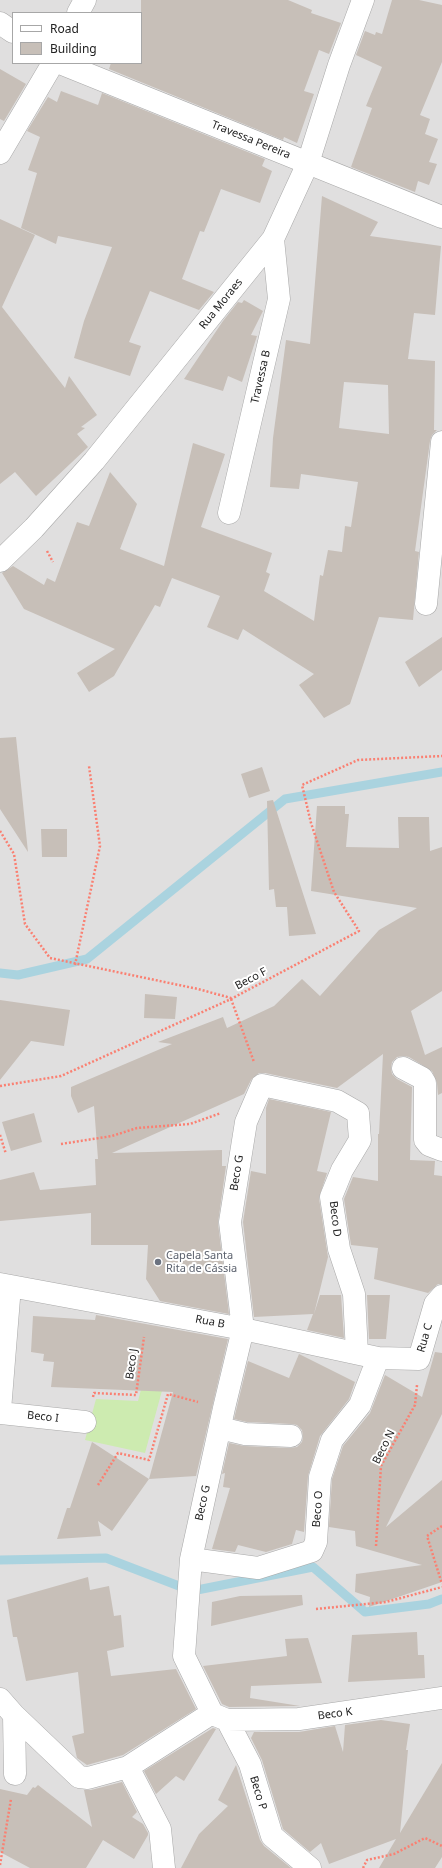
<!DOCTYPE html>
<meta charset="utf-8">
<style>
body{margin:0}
#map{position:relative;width:442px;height:1868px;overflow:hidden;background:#f2efe9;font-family:"Noto Sans",sans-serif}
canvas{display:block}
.legend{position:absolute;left:12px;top:12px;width:130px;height:52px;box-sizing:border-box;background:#fff;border:1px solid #a7a7a7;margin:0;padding:5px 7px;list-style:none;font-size:12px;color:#222}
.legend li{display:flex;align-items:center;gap:8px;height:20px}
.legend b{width:20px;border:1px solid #a7a7a7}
</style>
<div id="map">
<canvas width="442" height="1868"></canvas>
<ul class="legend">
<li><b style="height:5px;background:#fff"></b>Road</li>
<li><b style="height:11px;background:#c7bfb8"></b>Building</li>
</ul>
</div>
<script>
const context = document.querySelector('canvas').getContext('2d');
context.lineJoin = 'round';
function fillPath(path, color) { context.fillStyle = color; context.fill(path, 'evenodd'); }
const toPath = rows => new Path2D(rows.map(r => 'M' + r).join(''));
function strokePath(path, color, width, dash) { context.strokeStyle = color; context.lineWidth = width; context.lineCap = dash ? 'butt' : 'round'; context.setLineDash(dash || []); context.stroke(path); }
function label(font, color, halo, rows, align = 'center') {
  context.font = font + ' "Noto Sans",sans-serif'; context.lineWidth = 4; context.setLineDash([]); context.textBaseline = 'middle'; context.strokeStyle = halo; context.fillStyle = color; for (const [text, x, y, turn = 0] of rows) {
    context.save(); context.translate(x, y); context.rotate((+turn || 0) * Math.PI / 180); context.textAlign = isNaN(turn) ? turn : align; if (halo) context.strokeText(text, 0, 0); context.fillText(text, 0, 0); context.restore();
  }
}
const residential = toPath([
 [0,0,442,0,442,1868,0,1868],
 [13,13,141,13,141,63,13,63]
]);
const grass = toPath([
 [143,1382,163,1387,145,1453,85,1440,96,1399,138,1401]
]);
const stream = toPath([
 [0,973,18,975,87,959,285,799,442,772],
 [0,1560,106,1558,192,1591,313,1567,365,1612,429,1604,442,1599]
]);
const building = toPath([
 [141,0,288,0,312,10,311,13,341,23,329,54,319,50,304,91,314,94,297,143,284,137,283,140,109,69,111,63,141,63],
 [392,0,419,0,442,5,442,62,420,115,430,119,425,134,438,139,429,162,437,164,429,185,418,181,415,192,351,167,372,108,366,106,382,67,356,55,365,31,375,35,376,32,382,34],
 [0,69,26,84,4,121,0,119],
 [61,91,98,105,102,93,265,159,262,166,272,171,260,203,221,189,204,232,200,231,182,279,214,292,199,310,150,291,129,342,141,346,130,376,74,358,84,321,112,247,58,236,56,244,21,228,37,173,28,170,40,137,27,131,48,97,57,102],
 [322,196,378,222,370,236,441,246,435,315,414,313,408,359,435,361,434,430,437,430,432,435,430,441,415,551,419,552,413,620,379,617,350,704,324,718,299,685,314,674,243,629,238,640,207,627,220,596,172,578,160,607,155,605,114,676,89,692,77,673,115,649,24,609,2,573,13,566,44,585,47,578,55,582,77,522,89,526,110,472,137,504,120,549,164,566,193,443,225,454,201,527,272,553,266,572,270,574,264,591,314,621,320,575,323,576,328,550,342,552,345,526,351,527,358,482,301,474,299,489,270,487,273,438,286,340,310,344],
 [344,382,388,385,389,434,339,428],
 [0,219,35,235,2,307,65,388,69,376,97,415,81,427,85,428,77,434,88,447,36,496,15,472,0,484],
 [244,300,263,311,251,335,257,336,242,382,228,376,223,391,184,379,223,321,238,302,242,303],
 [442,637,442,670,419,687,405,662],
 [16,737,28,852,0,809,0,738],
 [262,767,270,791,249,798,241,774],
 [273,800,307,906,316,934,289,936,287,907,276,907,274,889,269,890,267,801],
 [317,806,345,806,345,814,349,814,346,847,399,848,398,817,429,817,430,851,442,847,442,991,411,1011,425,1055,442,1047,442,1093,438,1095,437,1083,432,1071,409,1057,403,1056,397,1057,392,1062,391,1068,392,1074,397,1079,412,1087,410,1160,435,1161,434,1175,442,1176,442,1284,438,1284,428,1293,374,1279,378,1248,351,1245,344,1199,353,1177,378,1181,378,1134,379,1134,383,1054,337,1088,265,1073,259,1073,251,1080,244,1094,112,1153,222,1150,222,1166,226,1166,218,1223,229,1314,160,1301,146,1279,148,1245,91,1245,91,1213,0,1221,0,1180,34,1172,40,1190,96,1185,95,1159,98,1159,94,1106,78,1113,71,1096,71,1087,172,1044,158,1042,223,1017,227,1028,274,1006,302,979,320,996,379,930,417,908,311,891],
 [41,829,67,829,67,857,42,857],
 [145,994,177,997,175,1019,144,1018],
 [0,1000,70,1010,64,1046,31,1041,0,1080],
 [269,1099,331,1112,317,1171,327,1173,319,1198,328,1257,314,1314,320,1295,341,1295,344,1338,307,1330,313,1314,254,1317,243,1222,251,1171,266,1174,266,1108],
 [34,1113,42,1142,11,1151,2,1122],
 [367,1295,390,1295,386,1339,369,1339],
 [96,1315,228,1339,196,1476,149,1479,173,1392,51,1387,54,1362,43,1361,44,1354,31,1352,33,1316,95,1320],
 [435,1352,442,1353,442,1414,386,1527,442,1480,442,1582,369,1607,370,1597,355,1592,356,1574,422,1565,356,1546,355,1531,329,1527,332,1479,343,1446,370,1413,385,1375,422,1397],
 [299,1354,355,1382,349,1399,320,1436,308,1476,304,1532,296,1530,292,1544,266,1552,238,1545,235,1552,212,1549,230,1488,223,1487,225,1473,222,1474,229,1443,244,1446,290,1448,297,1447,302,1442,303,1437,302,1430,297,1425,292,1424,247,1422,234,1419,248,1361,289,1378],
 [92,1442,149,1479,112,1531,98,1521,101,1536,57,1539,67,1508,70,1508],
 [88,1577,90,1590,109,1586,114,1616,121,1615,124,1647,107,1651,111,1676,176,1669,196,1709,123,1755,87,1765,77,1758,72,1736,84,1733,78,1672,26,1681,17,1637,13,1637,7,1600],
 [302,1595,303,1605,211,1626,212,1602,240,1596],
 [417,1632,418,1655,424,1655,425,1678,348,1682,352,1635],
 [308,1638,322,1683,251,1686,250,1698,300,1706,229,1707,222,1704,203,1666,287,1656,285,1639],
 [381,1720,410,1724,406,1750,408,1750,400,1833,442,1763,442,1857,435,1868,379,1868,396,1839,329,1864,321,1843,310,1852,283,1829,262,1760,251,1738,254,1732,299,1732,335,1726,343,1752,345,1725],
 [213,1728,216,1729,184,1781,176,1776,156,1794,144,1771],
 [236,1765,260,1840,264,1846,291,1868,181,1868,199,1834,228,1806,218,1800],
 [122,1782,137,1812,132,1817,143,1824,148,1833,148,1835,134,1859,103,1840,86,1868,30,1868,0,1852,0,1789,27,1795,33,1787,35,1788,38,1785,92,1827,84,1790,91,1790]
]);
const path = toPath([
 [47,551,53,562],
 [0,831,14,854,25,924,50,958,198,989,231,998],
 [75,965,100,846,89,766],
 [231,999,254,1062],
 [0,1086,61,1076,231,999,359,931,334,892,311,823,302,785,358,760,442,756],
 [0,1135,6,1154],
 [61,1144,112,1136,137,1128,190,1124,221,1113],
 [93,1397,94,1393,136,1395,144,1337],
 [98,1485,118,1453,149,1460,168,1394,198,1402],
 [442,1526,427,1536,442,1584],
 [376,1546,381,1466,415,1405,417,1385],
 [316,1609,386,1602,442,1587],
 [0,1865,11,1799],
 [363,1868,367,1860,394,1854,425,1838,442,1846]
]);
const minor = toPath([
 [78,13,85,0],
 [0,23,13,32],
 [60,63,442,217],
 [0,153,53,63],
 [229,513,279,299,273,239],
 [0,561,34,528,94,461,273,239,308,163,339,65,363,0],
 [426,604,442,442],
 [403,1068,422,1078,425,1083,425,1140,429,1145,442,1150],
 [0,1284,243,1329,378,1358,419,1359,435,1304,442,1296],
 [0,1410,10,1286],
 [0,1413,85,1422],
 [220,1428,245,1434,291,1436],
 [191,1559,258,1568,312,1551,316,1542,320,1477,332,1440,360,1405,378,1358],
 [0,1699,14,1715,79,1777,88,1778,128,1767],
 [14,1715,15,1774],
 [215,1715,227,1720,250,1764,272,1836,310,1868],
 [227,1720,299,1719,442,1698],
 [164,1868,160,1829,128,1767,212,1713,184,1656,191,1559,224,1408,243,1329,230,1222,246,1122,262,1085,337,1101,358,1113,360,1140,342,1170,331,1197,339,1249,354,1294,357,1353]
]);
const markers = [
 [158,1262,4,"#6b7280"]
];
const streetNames = [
 ["Travessa Pereira",251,140,22],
 ["Rua Moraes",221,304,-51],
 ["Travessa B",261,377,-77],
 ["Beco F",251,979,-28],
 ["Beco G",237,1173,-81],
 ["Beco D",335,1219,83],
 ["Rua B",210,1322,11],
 ["Rua C",425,1338,-74],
 ["Beco J",132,1364,-82],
 ["Beco I",43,1417,6],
 ["Beco N",384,1447,-64],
 ["Beco G",203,1503,-78],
 ["Beco O",318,1509,-86],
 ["Beco K",335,1714,-8],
 ["Beco P",258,1793,73]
];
const worshipNames = [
 ["Capela Santa",166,1256],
 ["Rita de Cássia",166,1269]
];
fillPath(residential, '#e0dfdf');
fillPath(grass, '#cdebb0');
strokePath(stream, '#aad3df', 9);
fillPath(building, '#c7bfb8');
strokePath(minor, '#a9a9a9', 23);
strokePath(path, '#fa8072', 2.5, [2, 2]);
strokePath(minor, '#fff', 22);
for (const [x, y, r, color] of markers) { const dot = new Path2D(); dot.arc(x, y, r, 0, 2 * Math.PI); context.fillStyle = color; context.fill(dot); strokePath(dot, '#fff', 1.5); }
label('11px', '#222', '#fff', streetNames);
label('11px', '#5b616d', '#fff', worshipNames, 'left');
</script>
